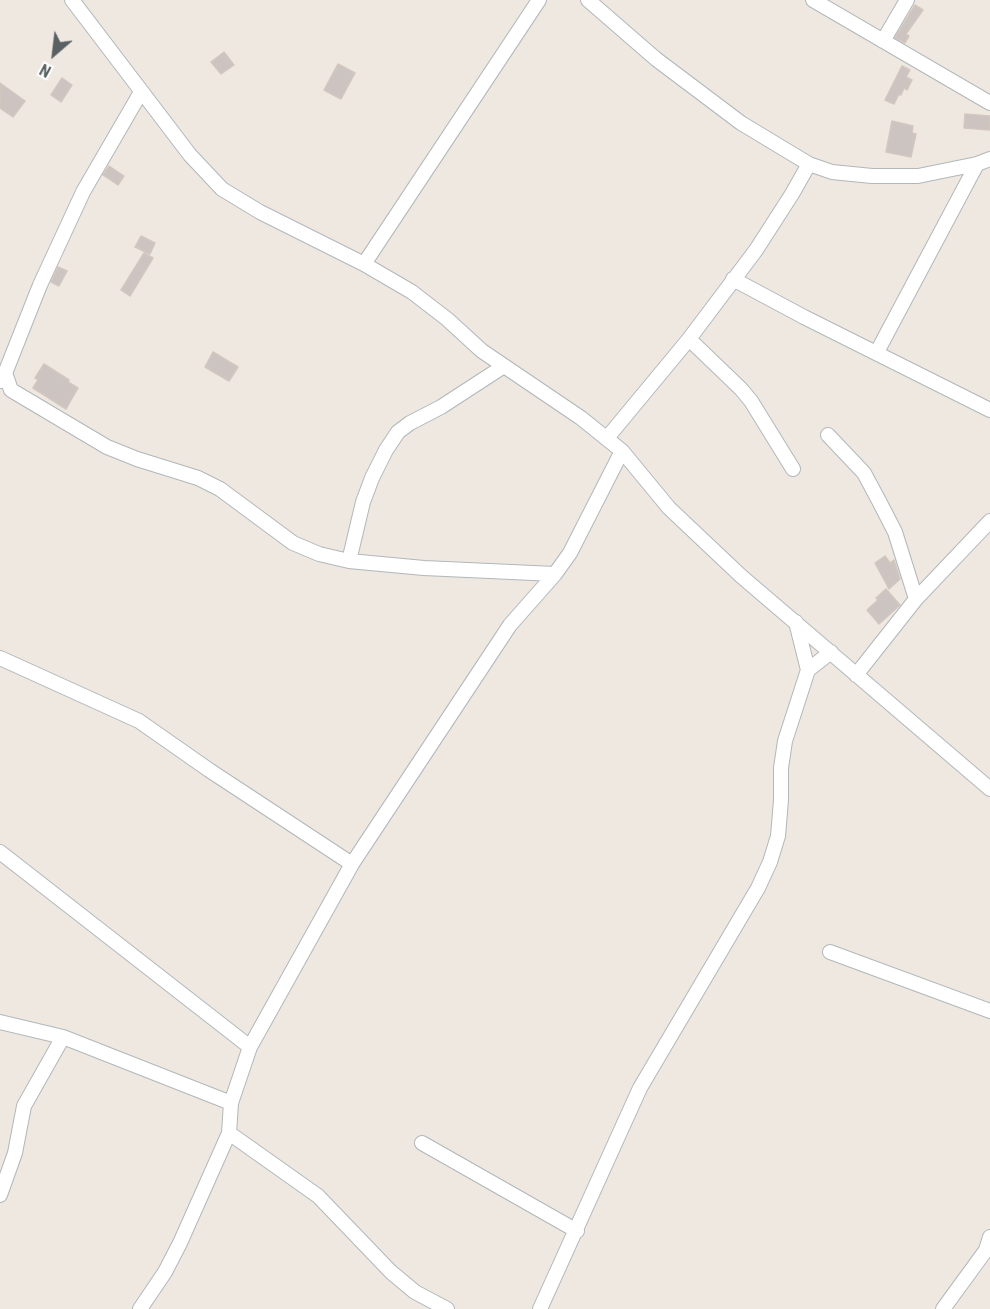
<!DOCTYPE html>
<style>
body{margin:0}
#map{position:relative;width:990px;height:1309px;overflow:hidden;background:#eee8e1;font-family:"Roboto Condensed",sans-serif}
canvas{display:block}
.north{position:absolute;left:24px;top:24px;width:60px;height:60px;-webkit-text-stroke:4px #fff;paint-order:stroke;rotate:208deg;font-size:16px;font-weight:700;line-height:24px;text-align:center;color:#596163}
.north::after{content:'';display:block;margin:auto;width:21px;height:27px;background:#596163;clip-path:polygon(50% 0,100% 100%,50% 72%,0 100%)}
</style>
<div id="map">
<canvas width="990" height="1309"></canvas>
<div class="north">N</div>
</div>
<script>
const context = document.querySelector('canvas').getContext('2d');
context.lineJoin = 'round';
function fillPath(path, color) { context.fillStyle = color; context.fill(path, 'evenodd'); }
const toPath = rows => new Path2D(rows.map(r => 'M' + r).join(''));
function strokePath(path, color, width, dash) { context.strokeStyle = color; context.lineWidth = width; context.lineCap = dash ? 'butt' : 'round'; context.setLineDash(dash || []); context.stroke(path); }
const building = toPath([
 [915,5,923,10,906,34,909,36,905,43,895,38,915,5],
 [224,52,234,65,221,74,211,62,224,52],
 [338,64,355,73,341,99,324,90,338,64],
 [902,66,910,70,906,77,912,80,907,90,904,88,901,95,899,94,894,104,885,100,902,66],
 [62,78,72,85,61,102,51,95,62,78],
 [0,83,25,101,13,117,0,108,0,83],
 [965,114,990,116,990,130,964,128,965,114],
 [892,121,913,126,912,133,916,134,911,157,886,152,892,121],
 [109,166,124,176,118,185,103,175,109,166],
 [141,236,155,243,150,254,135,247,141,236],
 [144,253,153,258,130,296,121,290,144,253],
 [58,267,67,271,59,286,51,282,58,267],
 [213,352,238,367,229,381,205,367,213,352],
 [44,364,69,380,68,382,78,388,66,409,33,388,38,380,35,378,44,364],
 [885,556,890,563,894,560,900,579,889,589,875,563,885,556],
 [886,589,900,605,879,624,867,610,878,600,876,598,886,589]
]);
const minor = toPath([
 [72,0,190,155,222,189,260,212,364,264,412,292,447,319,482,351,581,418,622,451,669,508,741,576,990,789],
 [588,0,656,59,741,123,809,164],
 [813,0,990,103],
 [883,41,907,0],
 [364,264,539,0],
 [733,279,804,317,990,410],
 [689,339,741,389,751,401,793,469],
 [877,352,977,164],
 [5,373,11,390,107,447,137,459,198,478,220,489,293,543,319,554,349,561,424,568,555,574],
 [2,381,40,285,83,192,141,92],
 [828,435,864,473,879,501,895,532,916,599],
 [607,438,689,339,756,250,792,194,809,164,832,172,872,176,918,176,977,164,990,159],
 [349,561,363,502,372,478,386,450,398,432,410,423,441,407,504,366],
 [0,658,139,721,209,770,352,864],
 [808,670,831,652],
 [856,675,916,599,990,521],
 [0,852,250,1047],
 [830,952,990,1011],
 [0,1022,63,1037,231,1103],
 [229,1133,318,1196,391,1272,415,1292,447,1309],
 [422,1143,577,1231],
 [0,1195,15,1153,24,1106,63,1037],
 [140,1309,165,1272,180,1243,229,1133,231,1103,250,1047,352,864,510,625,555,574,570,553,622,451],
 [540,1309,640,1088,758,888,770,862,778,836,781,800,781,768,785,741,808,670,796,622],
 [943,1309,986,1250,990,1237]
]);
fillPath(building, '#cbc4c0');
strokePath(building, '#d3c7bf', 1.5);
strokePath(minor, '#b2b7ba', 16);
strokePath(minor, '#fff', 14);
</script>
